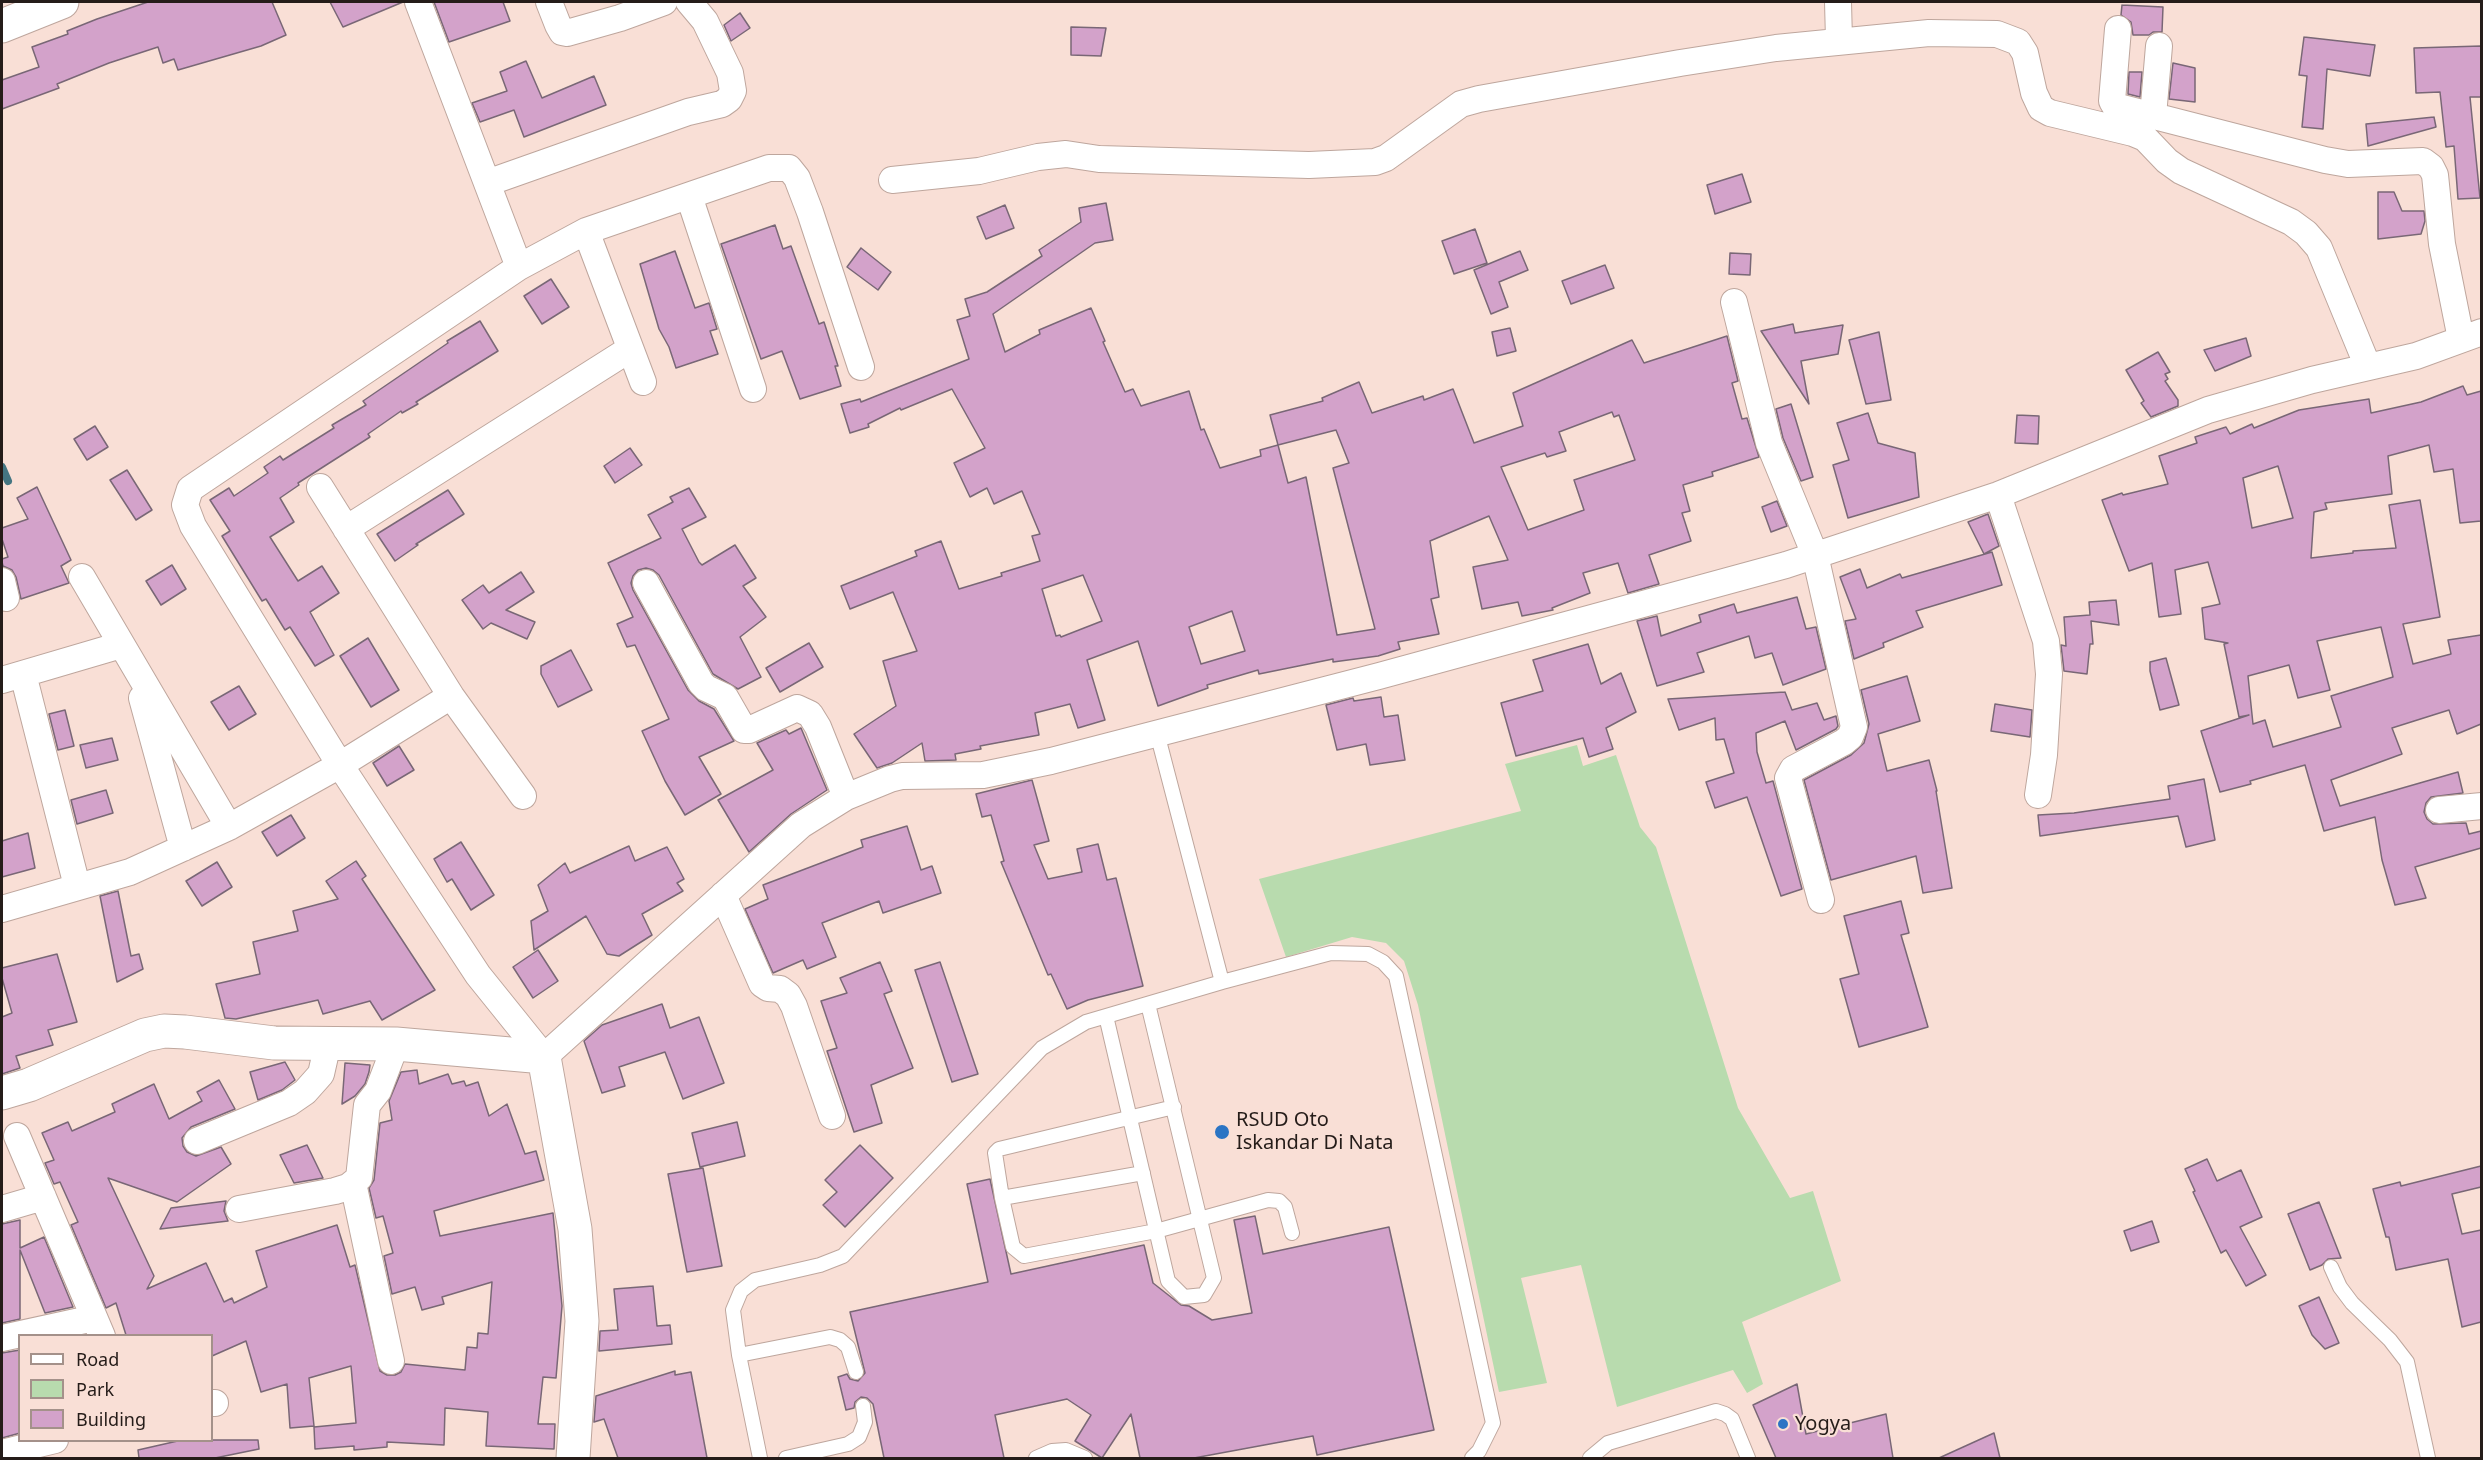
<!DOCTYPE html>
<style>
body{margin:0}
#map{position:relative;width:2483px;height:1460px;overflow:hidden;background:#f9dfd6;font-family:"Noto Sans",sans-serif}
canvas{display:block}
.frame{position:absolute;inset:0;border:3px solid #251c19;pointer-events:none}
.legend{position:absolute;left:18px;top:1334px;width:195px;height:108px;box-sizing:border-box;background:#f9dfd6;border:2px solid #a4918a;margin:0;padding:8px 10px;list-style:none;font-size:18px;color:#251c19}
.legend li{display:flex;align-items:center;gap:12px;height:30px}
.legend b{width:30px;border:2px solid #a4918a}
</style>
<div id="map">
<canvas width="2483" height="1460"></canvas>
<div class="frame"></div>
<ul class="legend">
<li><b style="height:8px;background:#fff"></b>Road</li>
<li><b style="height:16px;background:#b8dbae"></b>Park</li>
<li><b style="height:16px;background:#d3a2ca"></b>Building</li>
</ul>
</div>
<script>
const context = document.querySelector('canvas').getContext('2d');
context.lineJoin = 'round';
function fillPath(path, color) { context.fillStyle = color; context.fill(path, 'evenodd'); }
const toPath = rows => new Path2D(rows.map(r => 'M' + r).join(''));
function strokePath(path, color, width, dash) { context.strokeStyle = color; context.lineWidth = width; context.lineCap = dash ? 'butt' : 'round'; context.setLineDash(dash || []); context.stroke(path); }
function label(font, color, halo, rows, align = 'center') {
  context.font = font + ' "Noto Sans",sans-serif'; context.lineWidth = 4.5; context.setLineDash([]); context.textBaseline = 'middle'; context.strokeStyle = halo; context.fillStyle = color; for (const [text, x, y, turn = 0] of rows) {
    context.save(); context.translate(x, y); context.rotate((+turn || 0) * Math.PI / 180); context.textAlign = isNaN(turn) ? turn : align; if (halo) context.strokeText(text, 0, 0); context.fillText(text, 0, 0); context.restore();
  }
}
const green = toPath([
 [1577,745,1583,766,1616,755,1640,827,1656,847,1738,1108,1790,1198,1813,1191,1841,1281,1742,1322,1763,1384,1747,1393,1733,1370,1617,1407,1581,1265,1521,1278,1547,1383,1499,1392,1418,1005,1404,961,1386,943,1352,937,1286,957,1259,879,1521,811,1505,764]
]);
const stream = toPath([
 [2,467,8,481]
]);
const building = toPath([
 [148,2,272,2,286,35,261,46,178,70,174,59,163,63,158,47,109,63,57,84,59,88,2,109,2,80,39,67,32,47,68,34,67,31,97,19,148,2],
 [330,2,403,2,343,27,330,2],
 [434,2,503,2,510,21,449,42,434,2],
 [2122,5,2163,7,2162,32,2153,32,2149,35,2133,35,2131,22,2121,15,2122,5],
 [740,13,750,28,731,41,724,25,740,13],
 [1071,27,1106,28,1101,56,1071,55,1071,27],
 [2304,37,2375,45,2370,76,2327,69,2323,129,2302,127,2307,76,2299,75,2304,37],
 [2481,46,2481,97,2470,97,2480,198,2458,199,2454,146,2446,147,2440,92,2416,93,2414,48,2481,46],
 [526,61,542,98,594,76,606,105,524,137,514,110,480,122,472,103,507,91,500,72,526,61],
 [2173,63,2195,68,2195,102,2169,99,2173,63],
 [2129,72,2142,72,2140,97,2128,94,2129,72],
 [2434,117,2436,127,2368,146,2366,124,2434,117],
 [1742,174,1751,202,1715,214,1707,185,1742,174],
 [2378,192,2394,192,2402,211,2424,211,2425,221,2421,234,2378,239,2378,192],
 [1106,203,1113,240,1095,243,993,314,1005,352,1040,334,1039,330,1091,308,1105,341,1103,342,1125,392,1133,389,1141,406,1189,391,1201,430,1204,429,1220,468,1261,456,1260,450,1278,445,1270,415,1323,401,1322,398,1359,382,1372,413,1423,396,1424,400,1453,389,1474,443,1523,426,1513,393,1632,340,1644,363,1727,336,1738,381,1732,383,1742,419,1747,418,1759,457,1712,472,1713,476,1683,485,1690,511,1682,513,1691,541,1649,555,1659,584,1628,593,1618,563,1583,573,1590,593,1552,608,1553,610,1522,616,1518,602,1482,609,1473,567,1508,560,1489,516,1430,541,1439,597,1431,599,1439,634,1398,642,1400,649,1378,656,1333,662,1333,659,1259,674,1258,670,1207,685,1208,688,1158,706,1138,641,1087,660,1105,720,1078,728,1070,704,1035,713,1039,735,980,746,981,749,955,754,956,760,925,761,922,743,892,763,877,768,854,734,896,706,883,661,917,651,893,592,850,609,841,586,917,556,915,551,941,541,959,589,1002,576,1001,573,1040,561,1032,536,1040,534,1022,491,994,504,987,488,970,497,954,463,985,448,952,389,901,410,900,408,868,424,869,427,850,433,841,404,860,399,861,402,969,359,957,320,970,316,965,299,987,292,1042,256,1039,250,1081,222,1079,208,1106,203],
 [1612,412,1614,417,1619,415,1635,460,1574,480,1584,510,1528,530,1501,467,1545,453,1547,457,1566,451,1559,432,1612,412],
 [1336,430,1349,463,1333,468,1375,629,1337,635,1306,477,1288,483,1278,445,1336,430],
 [1083,575,1102,621,1061,637,1060,635,1056,636,1042,589,1083,575],
 [1232,611,1245,651,1201,664,1189,627,1232,611],
 [1005,205,1014,228,986,239,977,217,1005,205],
 [775,225,783,249,791,246,819,324,824,322,838,366,835,366,841,386,800,399,782,351,761,359,721,244,775,225],
 [1475,229,1487,263,1454,274,1442,241,1475,229],
 [861,248,891,272,878,290,847,267,861,248],
 [675,251,695,308,709,303,717,329,710,331,718,354,676,368,669,347,659,329,640,264,675,251],
 [1520,251,1528,270,1499,282,1508,307,1491,314,1474,270,1520,251],
 [1730,253,1751,254,1750,275,1729,274,1730,253],
 [1605,265,1614,288,1571,304,1562,281,1605,265],
 [551,279,569,307,542,324,524,296,551,279],
 [480,321,498,351,416,402,418,404,402,413,401,411,368,434,370,437,298,483,299,485,280,498,294,522,270,537,298,581,322,566,339,593,310,612,334,655,315,666,290,627,285,630,266,599,262,601,222,536,230,531,210,500,229,488,234,496,268,473,264,467,280,456,283,460,334,428,332,425,366,405,363,401,448,343,447,341,480,321],
 [1793,324,1795,333,1843,325,1838,354,1801,361,1809,404,1761,331,1793,324],
 [1510,328,1516,351,1497,356,1492,332,1510,328],
 [1879,332,1891,400,1866,404,1849,340,1879,332],
 [2246,338,2251,356,2215,371,2204,350,2246,338],
 [2158,352,2170,372,2165,374,2168,379,2165,381,2178,400,2178,406,2151,417,2141,403,2144,401,2126,370,2158,352],
 [2463,386,2467,395,2481,391,2481,521,2460,523,2453,469,2434,472,2429,445,2388,456,2392,494,2325,503,2327,509,2314,512,2311,558,2353,553,2353,551,2396,548,2389,505,2420,500,2440,617,2403,624,2413,664,2451,654,2448,640,2481,635,2481,724,2457,734,2449,710,2392,728,2402,754,2331,780,2340,806,2458,772,2463,793,2431,797,2426,803,2424,812,2427,819,2433,824,2466,823,2469,834,2481,831,2481,848,2415,867,2426,898,2395,905,2382,860,2375,817,2324,831,2305,765,2250,781,2251,784,2220,792,2201,731,2249,715,2239,717,2224,644,2228,643,2205,639,2202,608,2220,604,2208,562,2175,570,2181,614,2159,617,2152,563,2129,571,2102,500,2122,493,2123,495,2168,484,2159,456,2197,443,2195,437,2226,427,2230,434,2252,424,2254,428,2299,410,2369,399,2371,413,2421,402,2463,386],
 [2278,466,2293,518,2252,528,2243,478,2278,466],
 [2381,627,2393,677,2331,696,2341,727,2273,747,2265,720,2253,724,2248,676,2289,665,2298,698,2330,690,2317,641,2381,627],
 [1791,404,1813,477,1801,481,1783,438,1776,409,1791,404],
 [1868,413,1878,443,1915,453,1919,497,1848,518,1833,465,1849,460,1837,423,1868,413],
 [2017,415,2039,416,2038,444,2015,443,2017,415],
 [95,426,108,447,87,460,74,439,95,426],
 [630,448,642,465,615,483,604,466,630,448],
 [127,470,152,510,136,520,110,480,127,470],
 [37,487,71,560,61,566,69,583,21,599,16,577,12,570,3,566,2,562,2,559,8,557,2,539,2,528,28,519,17,498,37,487],
 [689,488,706,517,682,529,699,562,702,565,735,545,756,578,743,586,766,617,740,637,761,677,738,689,713,674,659,575,653,570,646,568,638,570,633,576,631,583,633,590,688,690,699,701,714,709,734,741,699,757,721,794,685,815,665,781,642,731,669,719,635,645,627,647,617,624,633,617,608,563,661,538,648,515,673,502,670,497,689,488],
 [448,490,464,514,416,544,418,545,395,561,377,534,448,490],
 [1777,501,1787,526,1771,532,1762,507,1777,501],
 [1988,514,1999,546,1984,554,1968,522,1988,514],
 [1992,552,2002,585,1916,611,1923,627,1883,643,1884,647,1854,659,1845,621,1856,619,1840,577,1860,569,1867,588,1900,574,1902,578,1992,552],
 [172,565,186,589,161,605,146,581,172,565],
 [521,572,534,592,506,610,535,622,527,639,491,623,483,629,462,600,483,585,489,593,521,572],
 [1797,597,1806,629,1816,627,1826,669,1783,685,1772,653,1755,658,1749,636,1697,653,1704,672,1657,686,1637,621,1657,616,1661,636,1701,622,1699,615,1734,604,1737,613,1797,597],
 [2116,600,2119,625,2091,621,2093,644,2090,644,2087,674,2064,671,2061,645,2066,646,2064,617,2090,615,2089,602,2116,600],
 [368,638,399,690,371,707,340,656,368,638],
 [809,643,823,667,780,692,766,668,809,643],
 [1588,644,1601,684,1621,673,1636,712,1606,728,1613,749,1589,757,1583,738,1516,756,1501,703,1543,691,1533,660,1588,644],
 [571,650,592,690,558,707,541,674,541,666,571,650],
 [2166,658,2179,705,2160,710,2150,671,2150,662,2166,658],
 [1907,676,1920,721,1878,734,1887,771,1929,760,1937,791,1936,791,1952,888,1923,893,1916,856,1831,880,1804,780,1851,755,1864,743,1869,724,1861,690,1907,676],
 [239,686,256,714,229,730,211,702,239,686],
 [1785,692,1792,710,1817,703,1824,720,1836,716,1838,726,1836,729,1796,750,1785,721,1756,733,1757,752,1766,783,1773,781,1802,889,1781,896,1747,797,1715,808,1706,782,1734,773,1724,739,1716,740,1715,718,1679,730,1668,699,1785,692],
 [1381,697,1384,717,1398,715,1405,760,1370,765,1366,744,1337,750,1326,705,1353,698,1354,701,1381,697],
 [1995,704,2032,710,2030,737,1991,731,1995,704],
 [65,710,74,746,58,750,49,714,65,710],
 [801,728,827,790,791,814,749,852,718,800,773,770,757,743,786,730,789,734,801,728],
 [112,738,118,760,86,768,80,745,112,738],
 [399,746,414,770,387,786,373,763,399,746],
 [2204,779,2215,840,2186,847,2178,816,2040,836,2038,815,2074,813,2170,799,2168,786,2204,779],
 [1032,780,1049,841,1034,845,1048,879,1082,872,1077,849,1098,844,1107,880,1116,878,1143,986,1088,1000,1067,1009,1051,974,1048,975,1001,862,1004,861,991,815,982,817,976,794,1032,780],
 [106,790,113,813,77,824,71,800,106,790],
 [291,815,305,838,277,856,262,832,291,815],
 [907,826,921,870,932,866,941,893,883,913,879,901,822,923,836,957,807,969,803,960,773,973,745,909,768,899,763,885,863,847,861,840,907,826],
 [28,833,35,868,2,877,2,841,28,833],
 [461,842,494,895,471,910,452,879,447,882,434,859,461,842],
 [629,846,635,861,667,847,684,879,677,883,683,891,642,914,652,935,619,956,607,954,586,916,534,950,531,921,548,911,538,885,565,863,570,873,629,846],
 [356,861,366,876,362,879,435,990,382,1020,370,1001,323,1014,318,1000,236,1019,225,1018,216,984,260,974,253,942,298,931,293,911,338,899,326,881,356,861],
 [217,862,232,887,202,906,186,881,217,862],
 [118,891,131,956,139,954,143,969,117,982,100,896,118,891],
 [1901,901,1909,933,1901,935,1928,1027,1859,1047,1840,979,1859,974,1844,916,1901,901],
 [538,950,558,981,533,998,513,967,538,950],
 [57,954,77,1022,48,1030,53,1045,16,1056,20,1068,2,1074,2,1017,12,1013,2,978,2,968,57,954],
 [880,962,892,991,884,994,913,1068,871,1085,882,1123,854,1132,827,1051,837,1048,821,1001,847,993,840,978,880,962],
 [940,962,978,1074,952,1082,915,970,940,962],
 [662,1004,670,1028,699,1017,724,1083,683,1099,665,1052,619,1067,625,1086,602,1093,584,1041,602,1025,662,1004],
 [285,1062,295,1080,282,1090,258,1100,250,1072,285,1062],
 [345,1063,370,1065,369,1072,365,1084,355,1096,342,1104,345,1063],
 [417,1070,419,1084,448,1074,452,1084,464,1081,466,1086,478,1082,489,1116,507,1104,525,1154,536,1151,544,1180,434,1211,440,1236,553,1213,562,1306,556,1378,543,1377,538,1424,555,1424,554,1449,486,1446,488,1412,445,1408,444,1445,387,1442,387,1447,354,1450,354,1446,315,1449,314,1427,356,1423,351,1366,309,1378,314,1426,290,1428,287,1384,261,1392,246,1341,212,1356,212,1335,126,1335,116,1303,106,1308,71,1225,78,1222,60,1182,54,1184,45,1163,54,1160,42,1133,68,1122,72,1131,115,1112,112,1104,154,1084,169,1119,202,1101,197,1092,219,1080,235,1109,191,1127,182,1138,183,1146,187,1152,196,1156,221,1147,231,1164,177,1202,108,1178,154,1276,147,1289,206,1263,224,1302,232,1298,234,1303,267,1287,256,1251,337,1225,350,1267,355,1265,380,1371,387,1375,395,1375,401,1372,405,1364,465,1370,467,1347,477,1348,478,1333,488,1334,492,1282,442,1297,444,1304,422,1310,415,1287,392,1294,384,1256,393,1253,383,1216,376,1218,369,1188,374,1180,380,1123,392,1120,389,1101,401,1072,417,1070],
 [737,1122,745,1156,700,1167,692,1133,737,1122],
 [307,1145,323,1178,294,1183,280,1155,307,1145],
 [860,1145,893,1178,845,1227,823,1205,837,1192,825,1180,860,1145],
 [2207,1159,2217,1181,2241,1170,2262,1217,2240,1227,2266,1275,2246,1286,2226,1250,2221,1253,2193,1192,2195,1191,2185,1169,2207,1159],
 [2481,1166,2481,1187,2452,1194,2462,1234,2481,1230,2481,1322,2462,1327,2448,1259,2396,1270,2389,1237,2386,1237,2373,1189,2400,1182,2401,1186,2481,1166],
 [703,1168,722,1266,687,1272,668,1174,703,1168],
 [990,1179,1011,1274,1144,1245,1153,1283,1181,1305,1189,1306,1212,1320,1252,1313,1234,1220,1255,1216,1263,1254,1389,1227,1434,1430,1317,1455,1313,1436,1194,1458,1140,1458,1131,1414,1102,1458,1075,1441,1091,1415,1067,1399,995,1415,1004,1458,884,1458,873,1404,867,1398,861,1397,855,1402,854,1408,846,1410,838,1377,847,1374,850,1379,858,1381,865,1373,850,1312,988,1282,967,1184,990,1179],
 [226,1201,224,1211,228,1221,160,1229,171,1208,226,1201],
 [2319,1202,2341,1258,2328,1259,2322,1265,2310,1270,2288,1214,2319,1202],
 [20,1220,20,1248,44,1237,73,1307,45,1313,20,1250,20,1319,2,1323,2,1224,20,1220],
 [2152,1221,2159,1242,2131,1251,2124,1231,2152,1221],
 [653,1286,657,1326,670,1325,672,1344,599,1351,600,1331,618,1330,614,1289,653,1286],
 [2319,1297,2339,1343,2325,1349,2312,1335,2299,1306,2319,1297],
 [20,1350,20,1433,2,1438,2,1353,20,1350],
 [675,1371,675,1375,691,1372,707,1458,618,1458,604,1419,594,1422,596,1396,675,1371],
 [1797,1384,1806,1434,1886,1414,1893,1458,1776,1458,1753,1405,1797,1384],
 [1994,1433,2000,1458,1939,1458,1994,1433],
 [182,1440,258,1440,259,1449,215,1458,139,1458,138,1450,182,1440]
]);
const service = toPath([
 [1222,982,1331,953,1368,954,1383,962,1396,976,1493,1423,1479,1451,1472,1458],
 [1106,1016,1168,1281,1184,1297,1204,1295,1214,1278,1148,1004],
 [1143,1173,1002,1198,995,1153,999,1149,1174,1107],
 [1002,1198,1013,1247,1024,1256,1156,1231,1268,1200,1279,1201,1285,1207,1292,1233],
 [2331,1267,2340,1287,2352,1303,2390,1340,2407,1362,2428,1458],
 [739,1355,830,1337,840,1340,848,1347,856,1372],
 [760,1458,739,1355,733,1310,741,1291,755,1280,820,1265,843,1256,1042,1048,1086,1022,1222,982,1157,733],
 [786,1458,848,1444,859,1437,865,1422,863,1406],
 [1036,1458,1052,1451,1066,1450,1085,1458],
 [1590,1458,1608,1443,1716,1411,1725,1414,1732,1419,1748,1458]
]);
const minor = toPath([
 [418,2,519,267,586,231,769,168,789,168,797,178,810,212,861,367],
 [549,2,558,25,562,32,567,33,620,18,664,2],
 [1838,2,1839,40],
 [2118,29,2112,101,2115,106,2325,160,2348,164,2423,161,2431,167,2435,175,2442,244,2461,339],
 [2153,116,2159,46],
 [892,180,979,171,1038,157,1066,154,1099,159,1309,165,1375,162,1386,158,1461,104,1479,99,1680,63,1776,48,1929,33,1997,34,2018,42,2025,53,2034,93,2041,108,2050,113,2133,133,2145,138,2167,161,2181,171,2291,222,2306,233,2319,248,2368,367],
 [487,183,688,112,722,104,729,99,733,91,730,73,705,21,689,2],
 [689,196,753,389],
 [586,231,643,382],
 [519,267,190,489,185,505,193,526,340,765,478,975,544,1057,801,825,846,797,890,779,902,776,983,775,1051,761,1379,676,1786,565,1998,495,2208,410,2312,380,2416,356,2482,332],
 [1734,302,1769,443,1815,555,1854,727,1850,737,1844,742,1793,769,1788,778,1821,900],
 [320,487,451,696,523,796],
 [1998,495,2046,641,2049,674,2044,755,2038,795],
 [346,529,630,349],
 [82,577,229,827],
 [2,581,6,598],
 [646,583,701,683,706,688,725,697,744,730,749,730,797,708,810,714,818,727,846,797],
 [23,674,77,886],
 [2,680,121,645],
 [142,698,183,848],
 [2439,810,2482,806],
 [723,895,762,984,768,988,780,989,788,995,794,1006,832,1116],
 [2,909,130,872,229,827,340,765,451,696],
 [17,1136,102,1336],
 [197,1141,289,1103,305,1092,321,1074,328,1043],
 [353,1183,391,1361],
 [2,1209,43,1197],
 [239,1209,335,1191,348,1187,359,1178,367,1105,378,1091,396,1044],
 [2,1338,94,1318],
 [212,1403,215,1403],
 [2,1453,55,1440]
]);
const tertiary = toPath([
 [2,26,62,2],
 [2,1093,29,1085,145,1035,164,1031,185,1032,274,1043,396,1044,544,1057,575,1229,582,1321,573,1458]
]);
const markers = [
 [1222,1132,8,"#2b74c4"],
 [1783,1424,6,"#2b74c4"]
];
const poiNames = [
 ["RSUD Oto",1236,1120],
 ["Iskandar Di Nata",1236,1143],
 ["Yogya",1795,1424]
];
fillPath(green, '#b8dbae');
strokePath(stream, '#447582', 8);
fillPath(building, '#d3a2ca');
strokePath(building, '#796776', 1.5);
strokePath(service, '#bea69d', 16);
strokePath(minor, '#bea69d', 28);
strokePath(tertiary, '#bea69d', 35);
strokePath(service, '#fff', 14);
strokePath(minor, '#fff', 26);
strokePath(tertiary, '#fff', 33);
for (const [x, y, r, color] of markers) { const dot = new Path2D(); dot.arc(x, y, r, 0, 2 * Math.PI); context.fillStyle = color; context.fill(dot); strokePath(dot, '#f9dfd6', 2); }
label('20px', '#251c19', '#f9dfd6', poiNames, 'left');
</script>
